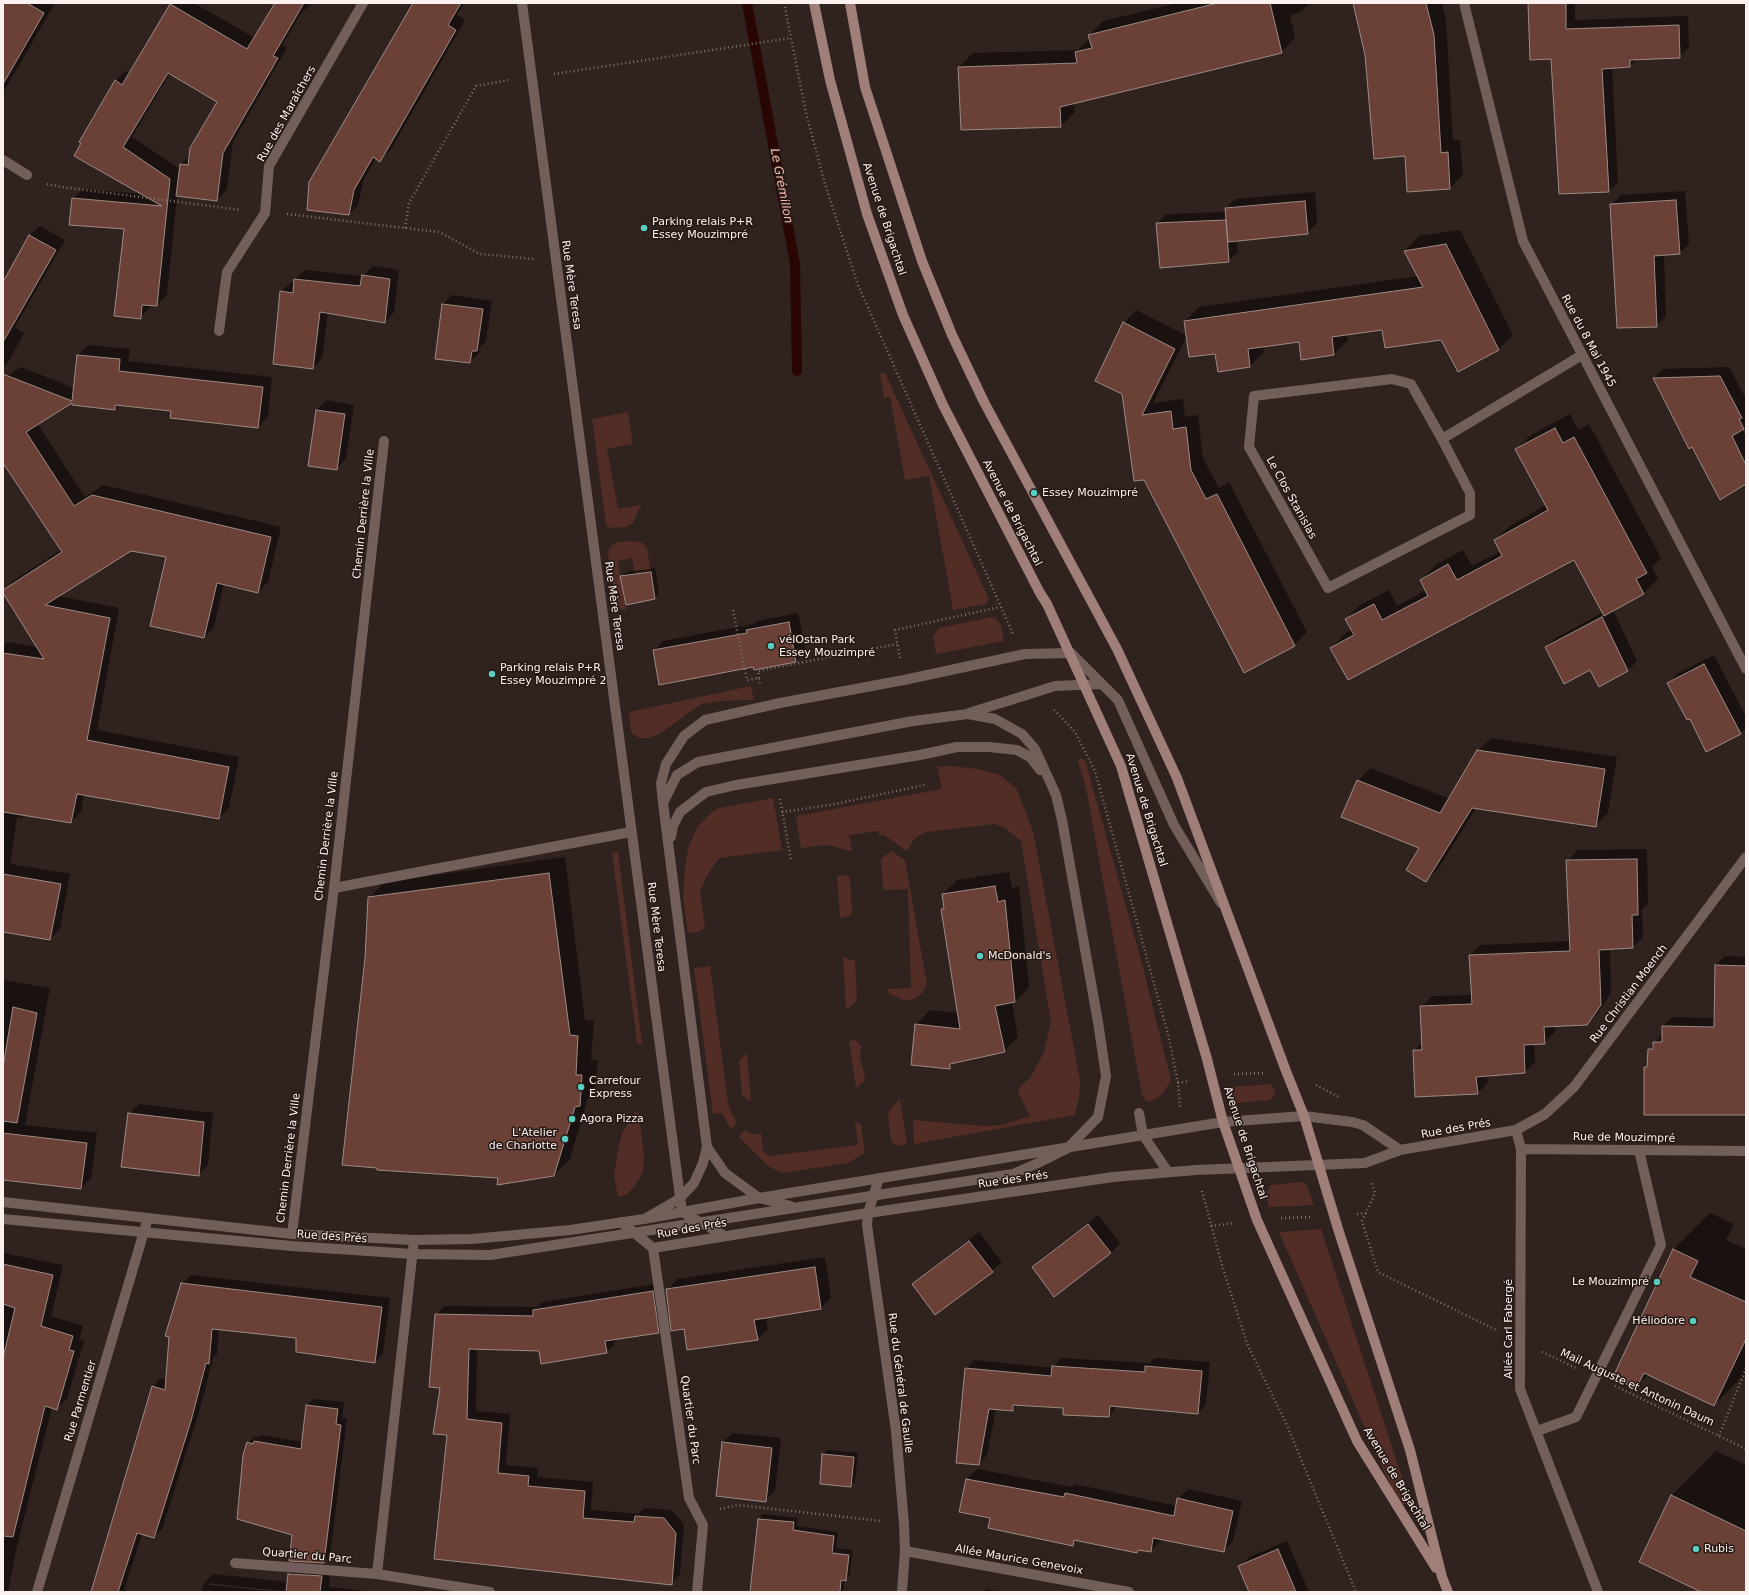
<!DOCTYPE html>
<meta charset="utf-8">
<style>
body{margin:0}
#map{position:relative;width:1749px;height:1595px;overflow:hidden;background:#30221e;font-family:"DejaVu Sans",sans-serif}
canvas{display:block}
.frame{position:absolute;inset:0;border:4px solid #fbf1ee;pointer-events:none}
</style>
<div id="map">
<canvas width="1749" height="1595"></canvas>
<div class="frame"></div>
</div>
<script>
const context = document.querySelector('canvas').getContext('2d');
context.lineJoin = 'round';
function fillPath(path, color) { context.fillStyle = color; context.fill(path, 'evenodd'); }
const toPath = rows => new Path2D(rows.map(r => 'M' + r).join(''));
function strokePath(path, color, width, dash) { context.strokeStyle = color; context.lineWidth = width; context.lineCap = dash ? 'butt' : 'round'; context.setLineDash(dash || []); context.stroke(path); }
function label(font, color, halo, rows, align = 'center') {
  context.font = font + ' "DejaVu Sans",sans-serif'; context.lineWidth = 3; context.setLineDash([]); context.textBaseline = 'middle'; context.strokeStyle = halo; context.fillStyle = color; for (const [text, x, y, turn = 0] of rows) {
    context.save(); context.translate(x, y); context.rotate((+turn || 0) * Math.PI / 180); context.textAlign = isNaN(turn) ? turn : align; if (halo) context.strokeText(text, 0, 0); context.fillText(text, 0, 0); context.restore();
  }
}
const green = toPath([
 [885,373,989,599,986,604,953,610,929,476,905,480,890,397,884,398,880,374],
 [628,412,633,444,607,449,618,509,641,505,633,523,626,527,610,528,606,525,592,419],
 [628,541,641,542,647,548,651,572,635,574,632,558,618,561,626,611,619,608,616,603,608,556,609,549,614,543],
 [992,617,995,617,1001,625,1004,641,936,654,933,636,939,628],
 [751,686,754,700,722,701,701,704,661,733,649,738,639,738,631,732,629,712],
 [1080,758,1085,760,1141,960,1171,1080,1164,1092,1156,1099,1148,1102,1145,1100,1142,1095,1086,788,1078,761],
 [951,766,978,769,1000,775,1016,788,1022,802,1033,831,1080,1080,1079,1098,1075,1115,914,1144,913,1120,987,1126,1002,1125,1030,1116,1018,1092,1020,1087,1030,1078,1044,1052,1051,1022,1021,841,1005,828,995,824,926,832,915,838,907,851,884,835,879,836,879,831,849,835,852,851,827,845,801,848,796,816,942,789,937,767],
 [773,798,782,850,719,858,706,877,700,892,705,927,699,932,688,933,683,898,685,865,689,845,698,826,711,813,719,808],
 [891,851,905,860,927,984,923,992,916,998,905,1001,890,994,887,989,911,988,908,889,883,890,881,859],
 [618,852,642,1043,640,1045,637,1042,612,853],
 [843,875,848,876,850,879,852,912,849,916,840,918,837,876],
 [843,957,855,961,857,997,855,1003,846,1010],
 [710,966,728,1103,731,1112,737,1122,731,1130,722,1113,713,1114,694,968],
 [855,1040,861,1046,860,1057,865,1076,864,1082,856,1088,849,1041],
 [747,1053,751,1102,742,1095,739,1061],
 [1272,1084,1275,1094,1270,1100,1235,1103,1231,1087],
 [900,1099,907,1144,897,1146,891,1142,888,1114,893,1106],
 [635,1112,638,1113,639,1116,644,1155,643,1172,634,1187,627,1194,618,1197,614,1176,618,1148,623,1131],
 [855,1121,861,1125,865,1153,848,1163,782,1173,768,1166,739,1137,745,1130,754,1135,761,1133,763,1151,769,1156,858,1145],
 [1301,1182,1307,1185,1314,1205,1269,1207,1266,1194,1271,1185],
 [1321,1229,1409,1499,1406,1504,1401,1505,1386,1476,1279,1232]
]);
const shadow = toPath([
 [3,3,55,3,3,93],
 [172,3,194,3,255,38,276,3,312,3,305,10,304,9,282,45,287,48,233,142,227,189,217,200,177,195,167,295,157,305,151,305,150,307,140,318,125,229,73,199,83,189,143,194,75,156,115,81,125,71,130,73],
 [170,73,219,101,190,155,181,165,180,169,132,137],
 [415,3,464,3,457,15,465,20,390,151,380,160,376,158,364,179,358,205,349,214,308,210],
 [1178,3,1310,3,1300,12,1290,15,1295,38,1281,52,1074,102,1075,112,1061,126,959,67,973,53,1078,50,1090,38,1089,35,1103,21],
 [1354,3,1442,3,1446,21,1453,140,1460,140,1463,175,1450,188,1408,191,1406,155,1366,55],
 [1529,3,1575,3,1575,20,1688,16,1689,47,1680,57,1638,58,1630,66,1612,68,1618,182,1609,191],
 [1685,191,1689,244,1680,253,1664,254,1666,316,1656,326,1611,205,1621,195],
 [1315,192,1317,223,1307,233,1237,240,1238,252,1228,261,1157,224,1166,214,1226,212,1226,208,1235,199],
 [40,226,65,240,15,327,24,333,8,362,3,366,3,283,30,235],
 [1460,230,1513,335,1499,349,1458,371,1441,339,1383,329,1347,334,1348,340,1334,354,1300,341,1263,346,1264,352,1250,366,1216,352,1187,336,1153,403,1183,399,1185,417,1198,415,1203,458,1219,488,1229,482,1307,632,1294,645,1145,479,1124,323,1136,310,1187,336,1185,321,1199,307,1418,276,1405,251,1419,236],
 [373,266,399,270,394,312,385,322,328,312,322,358,313,368,281,292,291,282,295,283,295,279,305,270,363,276],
 [452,295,492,301,486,341,480,347,479,353,470,362,436,358,443,304],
 [88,345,130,349,128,361,272,377,268,417,258,427,172,410,119,405,114,409,73,401,37,423,85,497,103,485,281,527,268,582,258,592,224,583,214,627,204,637,167,556,131,550,58,596,119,608,97,730,239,757,229,808,219,818,84,795,81,812,71,822,25,815,22,818,17,817,10,864,70,874,60,929,50,939,3,931,3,646,7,642,38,647,3,591,13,581,61,550,3,461,3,378,21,367,74,388,78,355],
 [1729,367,1746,399,1746,426,1742,429,1746,437,1746,501,1745,483,1692,446,1654,378,1663,369],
 [326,400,354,405,346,459,336,469,317,410],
 [1570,414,1578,430,1589,424,1661,558,1652,567,1658,579,1644,593,1613,610,1637,661,1628,671,1599,686,1591,669,1546,647,1556,638,1603,612,1574,558,1331,648,1346,633,1352,630,1346,619,1360,605,1389,590,1397,606,1426,590,1421,580,1435,565,1463,550,1472,566,1501,551,1495,540,1510,526,1546,505,1516,449,1531,435],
 [655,568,659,593,654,598,622,577,626,572],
 [798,613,806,651,796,661,755,668,754,666,654,651,663,641,754,624,757,621],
 [1714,655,1746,717,1746,728,1740,734,1669,683,1678,673],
 [1491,738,1617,757,1608,813,1595,826,1476,808,1439,868,1426,881,1421,848,1358,781,1370,768,1450,799,1478,751],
 [1647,849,1648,904,1642,909,1643,937,1633,947,1610,948,1611,993,1598,1013,1587,1024,1555,1025,1555,1032,1544,1043,1534,1043,1535,1062,1525,1072,1487,1075,1488,1083,1477,1093,1414,1051,1423,1042,1421,1007,1432,996,1472,995,1470,955,1480,945,1570,941,1567,861,1578,850],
 [565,857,585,1020,594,1021,591,1059,598,1060,595,1089,589,1095,570,1159,554,1175,499,1177,369,898,385,882],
 [1009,872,1012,888,1019,886,1029,987,1015,1002,1012,1002,1018,1037,1004,1051,956,1062,949,1068,916,1025,930,1010,959,1013,942,910,945,907,943,894,957,880],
 [1725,956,1746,957,1746,1114,1645,1067,1648,1064,1649,1050,1663,1033,1663,1026,1673,1017,1715,1018,1716,965],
 [3,980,50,988,25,1125,97,1133,91,1178,81,1188,3,1180],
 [139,1104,213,1113,208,1165,198,1175,129,1114],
 [1710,1213,1734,1224,1726,1240,1746,1249,1746,1373,1714,1405,1649,1374,1635,1388,1673,1250],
 [1098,1215,1120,1243,1111,1253,1033,1267,1043,1257],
 [979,1232,1002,1262,992,1271,913,1284,923,1275],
 [3,1253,63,1265,51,1316,83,1326,79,1340,84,1341,67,1399,57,1409,52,1407,17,1546,8,1592,3,1592],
 [825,1257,831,1298,821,1308,766,1317,768,1329,757,1339,667,1290,677,1279],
 [191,1275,390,1298,383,1353,375,1362,298,1337,219,1329,217,1354,213,1358,199,1412,162,1529,154,1537,142,1534,124,1590,129,1592,92,1592,153,1386,161,1378,167,1380,182,1284],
 [661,1283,667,1323,658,1332,615,1338,615,1343,607,1352,542,1363,540,1350,477,1349,476,1411,510,1414,506,1465,538,1468,537,1477,593,1482,591,1510,638,1514,644,1508,672,1510,684,1524,680,1575,671,1584,435,1558,448,1434,441,1387,436,1315,444,1306,537,1307,542,1302],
 [1061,1358,1149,1363,1155,1358,1210,1362,1206,1404,1198,1413,1117,1406,1109,1416,1064,1407,1018,1404,1012,1410,996,1409,987,1455,979,1464,966,1368,974,1360,1053,1368],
 [314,1399,344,1402,342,1418,347,1418,330,1556,323,1562,293,1534,248,1443,255,1436,260,1437,261,1435,303,1442,307,1405],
 [733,1433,781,1438,775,1491,765,1501,723,1442],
 [828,1450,858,1453,855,1482,850,1486,821,1483,823,1454],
 [1716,1451,1746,1465,1746,1592,1703,1592,1671,1496],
 [977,1469,1072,1487,1075,1484,1177,1506,1178,1499,1188,1489,1242,1501,1233,1541,1223,1551,1161,1538,1160,1542,1150,1551,1139,1549,1137,1552,1078,1539,1072,1544,992,1517,960,1512,967,1479],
 [763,1514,798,1518,797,1526,838,1532,836,1548,853,1550,850,1575,845,1580,843,1592,751,1592,759,1519],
 [1287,1541,1309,1592,1250,1592,1240,1566,1249,1557],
 [298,1565,331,1567,329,1587,375,1592,291,1592,209,1583,209,1585,275,1592,201,1592,204,1584,213,1574,288,1582,289,1574],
 [987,1589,1002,1592,984,1592]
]);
const stream = toPath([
 [747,3,795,264,797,371]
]);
const building = toPath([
 [3,3,27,3,44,13,3,84,3,3],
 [275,3,304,3,273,56,278,58,223,153,217,201,176,196,180,164,188,165,190,148,217,102,168,73,123,147,170,179,157,306,142,305,141,319,114,316,124,229,69,225,72,198,162,206,74,156,81,143,79,142,115,80,122,85,170,4,247,49,275,3],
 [413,3,461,3,448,25,456,30,380,162,373,157,354,190,349,215,307,210,309,182,413,3],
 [1218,3,1270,3,1282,53,1060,107,1061,127,961,130,958,67,1077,63,1075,52,1092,48,1088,35,1218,3],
 [1353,3,1426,3,1434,35,1441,153,1448,152,1450,189,1407,192,1405,156,1374,159,1365,55,1353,3],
 [1528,3,1566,3,1566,29,1679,25,1680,58,1630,60,1630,67,1602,69,1609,192,1559,194,1551,59,1530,60,1528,3],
 [1676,200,1680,254,1654,256,1657,327,1617,328,1610,204,1676,200],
 [1305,201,1308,234,1228,242,1225,208,1305,201],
 [1226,220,1229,262,1160,268,1156,223,1226,220],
 [29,235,56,250,3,342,3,282,29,235],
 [1446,244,1499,350,1458,372,1441,340,1385,348,1382,330,1332,337,1334,355,1301,360,1299,342,1248,349,1250,367,1218,372,1215,354,1189,357,1184,321,1423,287,1404,251,1446,244],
 [362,275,390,279,385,323,320,312,313,369,273,364,280,291,293,293,294,279,360,286,362,275],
 [442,304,483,309,477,351,472,351,470,363,435,359,442,304],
 [1123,322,1175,349,1142,415,1171,411,1173,429,1186,427,1191,470,1206,499,1217,494,1295,646,1244,673,1144,480,1134,481,1122,394,1095,381,1123,322],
 [77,355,120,359,119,371,263,387,258,428,170,418,171,411,115,405,115,410,72,405,72,403,26,432,74,506,92,495,271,537,258,593,217,583,204,638,150,626,166,557,131,551,45,605,110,618,87,740,229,767,219,819,77,794,71,823,3,812,3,653,44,659,3,593,3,590,62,552,3,463,3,374,72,401,77,355],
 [1720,376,1742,418,1739,419,1744,429,1732,436,1746,465,1746,484,1720,500,1692,447,1689,449,1653,378,1720,376],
 [316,410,345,414,337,470,308,466,316,410],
 [1555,428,1563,443,1574,437,1647,573,1636,579,1644,594,1604,616,1574,560,1348,680,1330,648,1354,635,1345,619,1374,604,1382,620,1428,596,1420,580,1448,564,1457,580,1502,556,1494,540,1548,510,1515,449,1555,428],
 [651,572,655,599,626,605,620,576,651,572],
 [1602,617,1628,671,1599,687,1590,670,1564,684,1545,647,1602,617],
 [789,622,796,662,754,670,753,667,659,685,653,650,747,633,746,630,789,622],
 [1704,664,1741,734,1706,752,1690,719,1687,720,1667,683,1704,664],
 [1477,750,1605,769,1596,827,1472,808,1426,882,1406,870,1419,848,1341,817,1357,780,1440,813,1477,750],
 [1637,859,1638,915,1632,915,1633,948,1599,950,1601,1005,1587,1025,1544,1027,1545,1044,1524,1045,1525,1073,1476,1077,1478,1094,1415,1097,1413,1050,1422,1050,1420,1006,1472,1004,1469,955,1570,951,1566,860,1637,859],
 [549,873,570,1035,578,1036,576,1075,582,1075,580,1106,575,1107,554,1176,497,1185,498,1178,377,1170,377,1168,342,1165,365,958,368,897,549,873],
 [3,874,61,884,50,940,3,932,3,874],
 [995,886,998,902,1005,900,1015,1002,995,1006,1005,1052,950,1064,950,1069,911,1065,915,1024,960,1029,941,909,944,909,942,894,995,886],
 [1715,965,1746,966,1746,1115,1644,1115,1644,1067,1647,1067,1648,1049,1653,1049,1653,1042,1662,1042,1662,1026,1714,1027,1715,965],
 [13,1007,37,1013,17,1123,3,1121,3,1067,13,1007],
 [128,1113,204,1122,199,1176,121,1167,128,1113],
 [3,1133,87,1143,81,1189,3,1180,3,1133],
 [1088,1224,1111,1253,1054,1297,1032,1267,1088,1224],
 [969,1241,993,1272,935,1315,912,1284,969,1241],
 [1673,1249,1698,1261,1690,1277,1746,1302,1746,1339,1714,1406,1644,1373,1636,1389,1613,1377,1673,1249],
 [3,1264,53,1275,41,1326,73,1336,69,1350,74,1351,57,1410,45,1406,13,1537,3,1536,3,1358,15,1308,3,1304,3,1264],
 [815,1267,821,1309,754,1320,758,1340,687,1350,684,1329,671,1331,666,1289,815,1267],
 [181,1283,382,1307,375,1363,296,1352,296,1338,212,1329,209,1364,206,1363,191,1421,154,1538,137,1533,118,1592,91,1592,152,1386,165,1390,169,1337,165,1336,181,1283],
 [653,1291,659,1333,605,1341,607,1353,541,1364,539,1351,469,1349,467,1419,502,1423,498,1473,529,1476,528,1486,585,1491,583,1518,634,1522,635,1516,664,1518,676,1533,672,1585,434,1559,447,1435,433,1434,440,1388,429,1387,435,1314,533,1316,533,1310,653,1291],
 [1052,1366,1145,1372,1145,1366,1202,1371,1198,1414,1110,1406,1109,1417,1063,1415,1063,1408,1013,1405,1013,1411,989,1409,979,1465,956,1463,965,1368,1051,1376,1052,1366],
 [306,1405,338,1409,336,1424,341,1425,324,1563,289,1561,292,1535,237,1519,243,1455,247,1442,253,1444,254,1441,301,1449,306,1405],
 [722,1442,772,1448,766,1502,716,1496,722,1442],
 [822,1454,854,1457,851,1487,820,1484,822,1454],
 [966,1479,1064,1497,1065,1493,1174,1516,1177,1498,1233,1511,1224,1552,1153,1538,1151,1552,1138,1550,1137,1553,1074,1540,1073,1546,988,1528,990,1518,959,1512,966,1479],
 [1671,1495,1746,1531,1746,1592,1701,1592,1639,1562,1671,1495],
 [758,1519,794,1522,793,1530,834,1536,832,1553,849,1555,846,1581,841,1580,840,1592,750,1592,758,1519],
 [1278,1549,1296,1592,1249,1592,1238,1566,1278,1549],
 [288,1574,322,1576,320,1592,286,1592,288,1574]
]);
const path = toPath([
 [784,3,806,113,825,184,858,285,1013,634],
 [554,74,791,38],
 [47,184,62,187,241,210],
 [287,214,439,232,480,254,534,259],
 [405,228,409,203,476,86,509,80],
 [733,610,747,680,759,678,760,684],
 [900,658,895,630,1000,607],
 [759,678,758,671,897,644],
 [1054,710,1075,732,1095,771,1168,1034,1178,1083,1180,1107],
 [780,799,791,860],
 [782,812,830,805,925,785],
 [1234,1074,1263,1073],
 [1178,1083,1190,1081],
 [1316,1085,1339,1097],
 [1202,1191,1223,1269,1248,1346,1286,1423,1356,1592],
 [1366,1213,1362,1221,1378,1272,1498,1331],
 [1357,1214,1366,1213,1375,1193,1372,1183],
 [1281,1218,1312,1217],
 [1211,1226,1235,1223],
 [1542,1352,1576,1368],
 [1615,1386,1746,1449],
 [1719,1436,1746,1368],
 [720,1509,738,1505,881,1521]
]);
const service = toPath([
 [3,160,27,175],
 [969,713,1055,686,1102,684],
 [663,803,661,783,666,764,684,736,705,720,780,703,904,680,1025,654,1071,653,1118,700,1174,825,1221,903],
 [671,837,673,826,680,812,706,792,736,785,920,755,957,747,989,747,1017,750,1030,757,1040,770],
 [334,888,631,832],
 [1139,1113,1143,1135,1168,1172],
 [707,1147,725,1173,759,1198,791,1206],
 [3,1219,292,1246,413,1254,490,1255,1013,1174,1038,1163,1068,1148,1098,1117,1106,1076,1098,1022,1062,820,1056,795,1041,762,1035,749,1022,734,995,719,968,714,913,721,698,762,677,775,663,803,707,1147,703,1163,694,1183,679,1199,648,1217],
 [1537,1431,1576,1417,1661,1245,1639,1150]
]);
const minor = toPath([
 [522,3,682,1212],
 [1464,3,1523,241,1746,669],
 [219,331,227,272,265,213,269,166,363,3],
 [1442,439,1470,493,1470,515,1328,588,1249,447,1254,396,1392,379,1411,384,1442,439,1582,355],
 [1516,1130,1521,1149,1746,1151],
 [1521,1149,1520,1389,1598,1592],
 [879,1178,868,1213,867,1225,896,1431,904,1524,905,1551,902,1592],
 [3,1202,292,1234,414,1240,472,1239,570,1230,644,1219,759,1198,1223,1122,1304,1116,1352,1122,1363,1125,1400,1150],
 [682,1212,725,1236],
 [621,1222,653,1248],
 [292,1234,334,888,384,441],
 [653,1248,868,1213,1113,1177,1196,1170,1365,1163,1400,1150,1516,1130,1545,1114,1574,1087,1746,857],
 [653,1248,689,1498,703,1525,697,1592],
 [905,1551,1129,1592],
 [235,1563,377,1574,490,1592],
 [377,1574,414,1240],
 [37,1592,148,1218]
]);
const secondary = toPath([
 [814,3,830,80,867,214,903,315,943,405,1040,593,1047,604,1121,766,1207,1059,1223,1122,1257,1220,1357,1441,1436,1568],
 [850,3,865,87,922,261,952,335,984,402,1117,649,1177,778,1286,1071,1304,1116,1339,1232,1410,1450,1442,1577,1448,1592]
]);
const markers = [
 [644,228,4,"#58cec0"],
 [1034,493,4,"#58cec0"],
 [771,646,4,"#58cec0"],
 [492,674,4,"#58cec0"],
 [980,956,4,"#58cec0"],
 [581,1087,4,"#58cec0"],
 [572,1119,4,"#58cec0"],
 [565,1139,4,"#58cec0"],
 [1657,1282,4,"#58cec0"],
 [1693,1321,4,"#58cec0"],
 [1696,1549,4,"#58cec0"]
];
const streetNames = [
 ["Rue des Maraîchers",287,114,-61],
 ["Avenue de Brigachtal",884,219,72],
 ["Rue Mère Teresa",571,285,82],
 ["Rue du 8 Mai 1945",1588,341,62],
 ["Le Clos Stanislas",1291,498,61],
 ["Avenue de Brigachtal",1012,513,63],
 ["Chemin Derrière la Ville",364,514,-84],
 ["Rue Mère Teresa",614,606,82],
 ["Avenue de Brigachtal",1146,810,73],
 ["Chemin Derrière la Ville",327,836,-83],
 ["Rue Mère Teresa",656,927,83],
 ["Rue Christian Moench",1629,994,-53],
 ["Rue des Prés",1456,1129,-10],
 ["Rue de Mouzimpré",1624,1138,1],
 ["Avenue de Brigachtal",1245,1143,72],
 ["Chemin Derrière la Ville",289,1158,-83],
 ["Rue des Prés",1013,1180,-8],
 ["Rue des Prés",692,1229,-10],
 ["Rue des Prés",332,1237,4],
 ["Allée Carl Fabergé",1509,1329,-90],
 ["Rue du Général de Gaulle",900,1383,83],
 ["Mail Auguste et Antonin Daum",1637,1388,25],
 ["Rue Parmentier",81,1401,-73],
 ["Quartier du Parc",690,1420,82],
 ["Avenue de Brigachtal",1396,1479,59],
 ["Quartier du Parc",307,1556,5],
 ["Allée Maurice Genevoix",1019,1560,10]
];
const poiNames = [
 ["Parking relais P+R",652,222],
 ["Essey Mouzimpré",652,235],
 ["Essey Mouzimpré",1042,493],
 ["vélOstan Park",779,640],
 ["Essey Mouzimpré",779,653],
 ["Parking relais P+R",500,668],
 ["Essey Mouzimpré 2",500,681],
 ["McDonald's",988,956],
 ["Carrefour",589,1081],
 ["Express",589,1094],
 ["Agora Pizza",580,1119],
 ["L'Atelier",557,1133,"right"],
 ["de Charlotte",557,1146,"right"],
 ["Le Mouzimpré",1649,1282,"right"],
 ["Héliodore",1685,1321,"right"],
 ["Rubis",1704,1549]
];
const waterNames = [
 ["Le Grémillon",781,186,79]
];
fillPath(green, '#512d25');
fillPath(shadow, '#0007');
strokePath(stream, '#290602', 10);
fillPath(building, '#6b4137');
strokePath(building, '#9d8a86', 1);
strokePath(path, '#7f736f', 2.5, [1, 3]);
strokePath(service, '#735f5a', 10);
strokePath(minor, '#735f5a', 10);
strokePath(secondary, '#9f7f77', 10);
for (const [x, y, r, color] of markers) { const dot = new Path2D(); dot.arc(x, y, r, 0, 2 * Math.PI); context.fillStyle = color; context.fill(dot); strokePath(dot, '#261815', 1.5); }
label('11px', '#fbf1ee', '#261815', streetNames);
label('11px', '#fbf1ee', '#261815', poiNames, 'left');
label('italic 12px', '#fabeaf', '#261815', waterNames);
</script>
